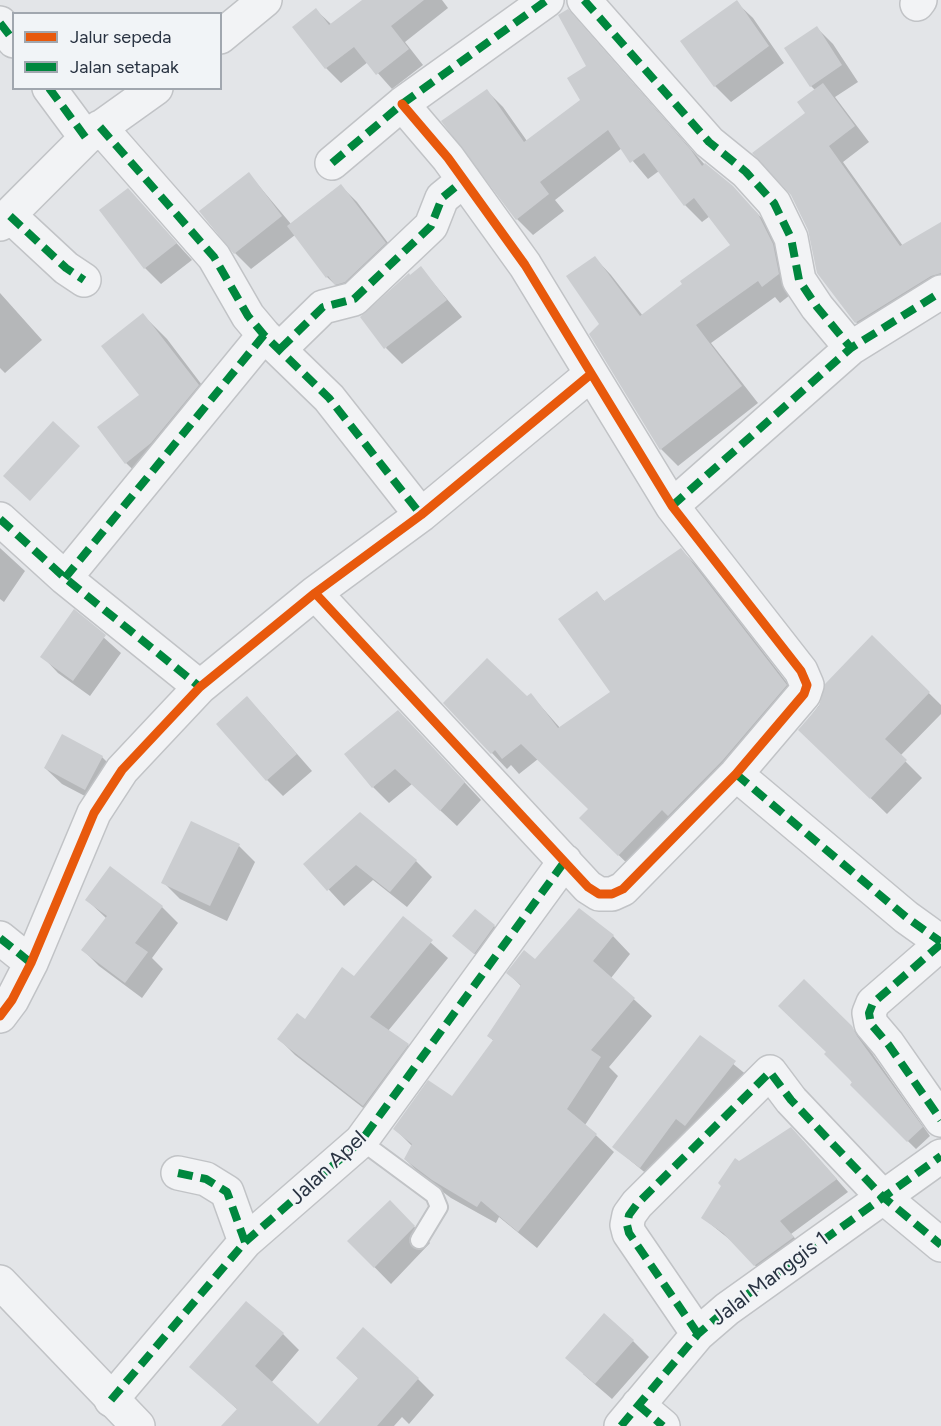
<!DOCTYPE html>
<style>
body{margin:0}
#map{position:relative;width:941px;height:1426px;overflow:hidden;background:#e3e5e8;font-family:Figtree,sans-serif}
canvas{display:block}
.legend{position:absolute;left:12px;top:12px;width:210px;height:78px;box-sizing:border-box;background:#f1f4f7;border:2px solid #a1a7af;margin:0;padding:8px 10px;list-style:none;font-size:18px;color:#293342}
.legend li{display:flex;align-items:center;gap:12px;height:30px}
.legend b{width:30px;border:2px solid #a1a7af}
</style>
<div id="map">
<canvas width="941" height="1426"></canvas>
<ul class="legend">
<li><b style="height:8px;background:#e8590c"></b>Jalur sepeda</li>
<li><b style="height:8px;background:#00873e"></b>Jalan setapak</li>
</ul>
</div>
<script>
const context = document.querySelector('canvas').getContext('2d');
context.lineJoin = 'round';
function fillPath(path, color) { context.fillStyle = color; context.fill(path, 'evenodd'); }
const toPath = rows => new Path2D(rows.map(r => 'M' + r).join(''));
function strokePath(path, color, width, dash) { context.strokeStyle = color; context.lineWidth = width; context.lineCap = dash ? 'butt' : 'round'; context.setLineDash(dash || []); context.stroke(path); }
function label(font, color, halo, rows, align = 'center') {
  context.font = font + ' Figtree,sans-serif'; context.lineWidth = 4.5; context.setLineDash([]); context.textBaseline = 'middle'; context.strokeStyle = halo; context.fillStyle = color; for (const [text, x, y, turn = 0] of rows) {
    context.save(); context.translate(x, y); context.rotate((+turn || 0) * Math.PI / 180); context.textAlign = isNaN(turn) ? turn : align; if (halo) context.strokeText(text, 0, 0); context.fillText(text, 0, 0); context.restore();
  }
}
const shadow = toPath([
 [365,0,442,0,448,8,405,42,423,65,392,89,368,62,341,83,326,68,316,10,332,25],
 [736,2,753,18,784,63,731,102,715,86],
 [568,10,705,165,732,187,775,232,795,291,780,303,775,297,711,343,758,403,678,466,661,449,601,324,595,258,611,275,643,316,733,246,710,216,702,222,685,205,659,171,648,179,622,148,555,200,564,211,533,235,517,219,487,91,503,107,527,141,582,100,588,67],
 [817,28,833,44,858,82,835,97,869,142,843,162,903,246,941,224,941,294,871,338,856,322,818,272,807,113,815,90,811,86],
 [249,174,291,224,341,186,357,202,401,260,344,293,327,277,295,235,251,269,235,253],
 [128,190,192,260,161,284,145,268],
 [421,268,462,317,402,364,386,348,410,276],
 [0,293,42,340,5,373,0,368],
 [143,315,167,339,221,410,150,486,126,463,141,395],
 [0,548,25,571,4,602,0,599],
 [681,550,696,565,802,702,635,871,597,834,589,809,538,759,519,774,511,765,507,769,445,703,527,698,531,695,561,729,612,693,597,593,605,602],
 [74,611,121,653,90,696,58,673,42,656],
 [872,637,941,705,941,714,900,756,922,778,887,814,800,730],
 [263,715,312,771,283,796,267,780],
 [414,728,481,800,457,826,412,784,389,803,373,787],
 [102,757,118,773,102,805,62,784,45,768],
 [239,846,255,862,227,921,180,899,163,882],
 [416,861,432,877,407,907,373,880,344,906,305,864],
 [87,900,162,907,178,923,152,958,163,969,142,998,99,966,83,950,107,919],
 [403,918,448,958,388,1031,408,1045,424,1061,380,1121,295,1055,279,1039,305,1021,354,978],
 [494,926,510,943,491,969,454,935],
 [613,936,630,954,611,978,652,1016,609,1067,618,1076,585,1125,614,1152,537,1248,499,1217,496,1223,451,1198,423,1177,405,1159,413,1147,395,1129,452,1098,494,1041,488,1036,522,987,508,973,535,961],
 [804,981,860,1036,930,1136,916,1149,868,1102,828,1052],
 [700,1037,748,1076,654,1180,614,1147],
 [803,1141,848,1192,791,1234,805,1249,767,1278,734,1243,703,1218],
 [390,1202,430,1243,391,1284,349,1241],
 [283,1334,299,1350,271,1383,318,1426,359,1379,338,1358,418,1379,434,1395,409,1424,402,1417,394,1426,223,1426,238,1410,191,1367],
 [633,1341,649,1357,612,1399,583,1374]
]);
const building = toPath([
 [362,0,424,0,391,26,409,49,376,75,354,47,325,69,292,27,316,8,329,25],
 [737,0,769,46,714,87,680,41],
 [568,9,691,150,702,166,705,163,733,186,758,214,773,244,779,274,762,287,758,281,696,325,742,386,660,450,589,334,599,324,566,276,595,256,640,316,682,284,680,281,730,245,694,198,684,206,644,153,630,163,608,130,540,182,549,194,516,220,441,121,487,89,524,142,580,100,567,78,586,66,558,15],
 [817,26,842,65,810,87,784,48],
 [823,83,855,126,829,146,900,246,941,222,941,273,931,276,855,323,817,273,808,230,791,195,752,153,805,113,797,102],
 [249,172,282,216,234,254,199,211],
 [341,184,386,243,345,282,335,285,328,276,326,278,287,226],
 [128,188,177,243,144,269,99,210],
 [421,266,447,300,384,349,360,317,409,273,410,275],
 [143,313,199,385,151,443,125,464,97,427,139,395,101,346],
 [53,421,80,446,30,501,3,476],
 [681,548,787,685,722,761,668,816,662,810,618,856,579,818,588,809,521,744,502,759,495,750,491,754,443,703,487,658,527,696,531,693,558,728,610,692,558,619,597,591,604,601],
 [74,609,106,635,73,681,40,657],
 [872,635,930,692,885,739,907,760,870,799,798,730,819,706,825,684],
 [247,696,297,754,266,781,216,724],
 [398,710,465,782,440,811,395,769,372,788,344,754],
 [62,734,103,756,85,790,44,768],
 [360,812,417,860,390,892,356,865,327,891,303,864],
 [191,821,240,844,210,906,161,883],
 [110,866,163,906,135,943,148,952,125,983,81,950,107,916,85,900],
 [579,908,614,935,593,961,635,998,591,1050,601,1057,567,1109,597,1134,518,1232,481,1201,477,1207,432,1180,404,1159,412,1144,393,1129,428,1080,452,1096,493,1040,487,1036,521,985,506,973,524,950,535,959],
 [475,909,495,925,474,954,452,936],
 [403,916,433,940,370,1017,409,1044,363,1106,277,1039,297,1013,305,1019,342,967,354,976],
 [804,979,852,1026,857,1036,923,1127,907,1142,850,1085,852,1082,824,1054,826,1052,778,1006],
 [700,1035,736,1061,685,1126,676,1119,640,1168,612,1147],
 [791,1127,837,1179,780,1221,794,1237,754,1266,723,1233,701,1218,721,1186,718,1183,735,1158,739,1161],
 [390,1200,415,1226,374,1268,347,1241],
 [246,1301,284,1333,255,1366,318,1424,358,1378,336,1358,363,1327,419,1378,377,1426,221,1426,237,1409,189,1367],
 [604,1313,634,1340,595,1384,565,1358]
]);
const service = toPath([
 [361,1141,434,1195,439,1207,419,1240]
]);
const minor = toPath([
 [584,0,709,142,746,172,774,203,791,238,799,280,817,307,851,348],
 [917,4,920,0],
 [0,23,14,41],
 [220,37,265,0],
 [49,88,86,138],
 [100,127,214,257,248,316,264,335,329,398,421,515],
 [332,163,402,104,547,0],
 [10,216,66,268,84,280],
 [0,224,86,138,156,88],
 [280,349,323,307,354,299,431,226,442,198,464,180],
 [672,506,851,348,941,292],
 [0,519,65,578,200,687],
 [65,578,264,335],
 [315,593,588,887,599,894,612,894,623,889,736,774,804,694,807,685,801,671,672,506,525,265,448,158,402,104],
 [736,774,906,917,941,942],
 [0,938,31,963],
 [941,944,873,1003,869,1013,871,1024,888,1044,941,1120],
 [0,1016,12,1000,31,963,94,813,122,770,200,687,315,593,421,515,591,374],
 [178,1173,206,1179,227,1192,245,1242],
 [698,1334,629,1233,627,1225,629,1215,637,1204,770,1072,791,1100,882,1196,941,1245],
 [111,1400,245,1242,361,1141,565,861],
 [638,1405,663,1426],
 [621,1426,698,1334,727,1309,941,1156]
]);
const tertiary = toPath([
 [0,1282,138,1426]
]);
const quiet = toPath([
 [584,0,709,142,746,172,774,203,791,238,799,280,817,307,851,348],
 [0,23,14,41],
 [49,88,86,138],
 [100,127,214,257,248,316,264,335,329,398,421,515],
 [332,163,402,104,547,0],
 [10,216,66,268,84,280],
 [280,349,323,307,354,299,431,226,442,198,464,180],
 [672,506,851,348,941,292],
 [0,519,65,578,200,687],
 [65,578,264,335],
 [736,774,906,917,941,942],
 [0,938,31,963],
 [941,944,873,1003,869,1013,871,1024,888,1044,941,1120],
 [178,1173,206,1179,227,1192,245,1242],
 [698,1334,629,1233,627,1225,629,1215,637,1204,770,1072,791,1100,882,1196,941,1245],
 [111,1400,245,1242,361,1141,565,861],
 [638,1405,663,1426],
 [621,1426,698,1334,727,1309,941,1156]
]);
const cycleway = toPath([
 [315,593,588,887,599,894,612,894,623,889,736,774,804,694,807,685,801,671,672,506,525,265,448,158,402,104],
 [0,1016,12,1000,31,963,94,813,122,770,200,687,315,593,421,515,591,374]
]);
const streetNames = [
 ["Jalan Apel",328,1168,-43],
 ["Jalal Manggis 1",770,1279,-37]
];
fillPath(shadow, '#0003');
fillPath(building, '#cbcdd0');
strokePath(service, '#c1c3c6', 20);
strokePath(minor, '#c1c3c6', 36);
strokePath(tertiary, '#c1c3c6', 36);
strokePath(service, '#f2f3f5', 16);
strokePath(minor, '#f2f3f5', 33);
strokePath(tertiary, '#f2f3f5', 33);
strokePath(quiet, '#00873e', 8, [15, 8]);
strokePath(cycleway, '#e8590c', 9);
label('21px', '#293342', '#f1f4f7', streetNames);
</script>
